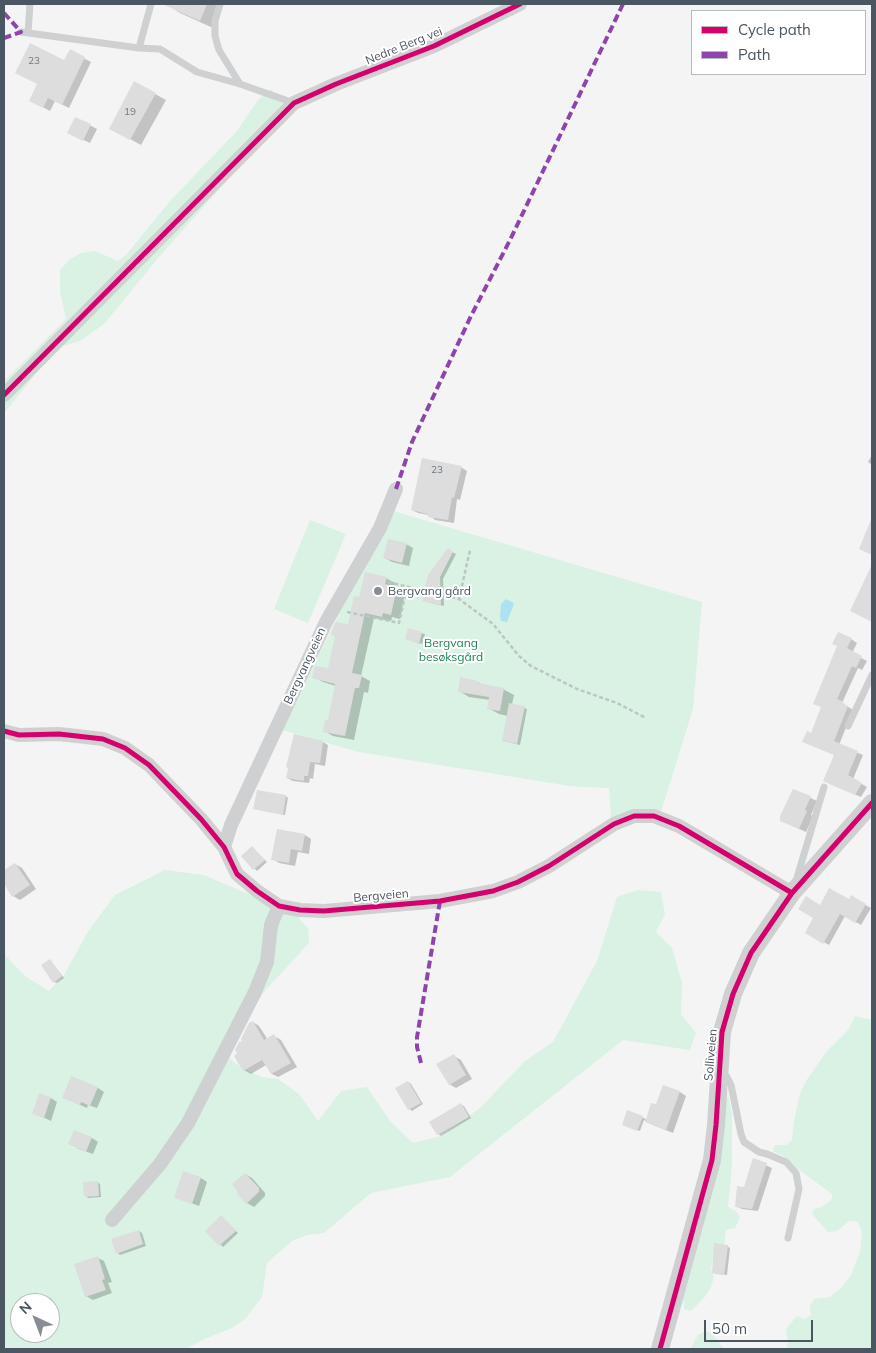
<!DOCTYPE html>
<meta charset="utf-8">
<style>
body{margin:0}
#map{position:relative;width:876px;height:1353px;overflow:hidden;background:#f4f4f4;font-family:Mulish,sans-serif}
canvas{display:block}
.frame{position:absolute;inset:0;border:5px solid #4a5661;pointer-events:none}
.legend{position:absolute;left:691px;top:10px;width:175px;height:65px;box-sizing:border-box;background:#fff;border:1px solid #b7bbc0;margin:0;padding:6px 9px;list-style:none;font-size:15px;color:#4a5661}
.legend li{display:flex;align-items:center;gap:10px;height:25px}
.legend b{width:25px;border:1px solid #b7bbc0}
.north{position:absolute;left:10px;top:1293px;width:50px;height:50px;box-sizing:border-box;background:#fff;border:1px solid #b7bbc0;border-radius:50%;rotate:317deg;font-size:14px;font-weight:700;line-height:20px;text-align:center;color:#4a5661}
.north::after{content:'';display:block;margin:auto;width:18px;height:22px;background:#868d94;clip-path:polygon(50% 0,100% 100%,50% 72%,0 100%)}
.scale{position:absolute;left:704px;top:1320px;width:109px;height:22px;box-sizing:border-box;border:2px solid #4a5661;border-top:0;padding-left:6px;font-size:15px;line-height:18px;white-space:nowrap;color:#4a5661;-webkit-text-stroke:4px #fff;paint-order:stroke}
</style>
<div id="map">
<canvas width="876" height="1353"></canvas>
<div class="frame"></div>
<ul class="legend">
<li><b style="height:6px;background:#d6006c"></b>Cycle path</li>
<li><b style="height:6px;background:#8e44ad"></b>Path</li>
</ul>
<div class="north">N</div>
<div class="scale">50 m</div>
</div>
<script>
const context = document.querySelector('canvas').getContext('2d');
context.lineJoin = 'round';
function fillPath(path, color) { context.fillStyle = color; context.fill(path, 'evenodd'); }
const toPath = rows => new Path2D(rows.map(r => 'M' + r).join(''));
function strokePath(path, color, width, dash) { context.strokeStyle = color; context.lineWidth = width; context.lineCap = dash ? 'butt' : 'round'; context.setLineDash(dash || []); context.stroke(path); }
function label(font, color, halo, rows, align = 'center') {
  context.font = font + ' Mulish,sans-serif'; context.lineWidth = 4; context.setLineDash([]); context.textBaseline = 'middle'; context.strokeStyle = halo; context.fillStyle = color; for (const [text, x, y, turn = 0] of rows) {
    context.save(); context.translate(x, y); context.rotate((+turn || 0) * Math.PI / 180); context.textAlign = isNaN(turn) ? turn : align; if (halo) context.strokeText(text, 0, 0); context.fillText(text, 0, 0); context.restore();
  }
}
const green = toPath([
 [271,89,286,106,238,168,159,257,104,324,80,341,63,346,39,370,4,413,4,381,66,319,60,292,60,270,70,259,81,253,95,251,118,261,126,255,170,201,237,131,258,100],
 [390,510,702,602,693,709,661,812,611,818,609,788,570,786,359,752,282,730],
 [310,520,346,534,308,623,274,609],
 [165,870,204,875,295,914,308,928,309,943,252,1005,220,1048,236,1064,261,1077,278,1079,299,1094,318,1121,341,1091,367,1087,390,1121,413,1143,441,1136,480,1108,525,1061,553,1042,597,961,617,897,638,890,661,892,665,914,656,932,672,948,682,983,681,1014,696,1033,690,1050,623,1040,450,1177,371,1193,324,1233,307,1235,292,1241,267,1263,262,1297,245,1319,232,1328,207,1338,185,1349,4,1349,4,954,25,976,49,991,64,975,89,930,115,895],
 [20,1303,50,1303,50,1333,20,1333],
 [855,1016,872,1020,872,1349,786,1349,788,1344,786,1329,797,1316,805,1319,811,1315,810,1306,814,1299,830,1297,843,1286,851,1275,860,1252,862,1232,858,1222,849,1221,837,1231,828,1232,812,1214,814,1209,822,1207,832,1199,832,1194,794,1166,783,1156,773,1151,775,1145,786,1145,792,1140,794,1121,800,1093,806,1081,827,1051,848,1030],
 [726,1098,729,1098,732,1114,732,1166,728,1207,736,1211,740,1218,735,1228,726,1230,723,1253,713,1258,711,1269,714,1277,711,1287,704,1298,691,1311,684,1309,683,1295,703,1227,719,1117],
 [706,1331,712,1333,724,1349,690,1349,698,1335]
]);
const water = toPath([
 [506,599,512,602,514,604,507,622,501,621,500,617,501,604]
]);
const shadow = toPath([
 [168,4,224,4,213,28,180,13,167,5],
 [70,51,91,62,69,108,55,101,50,111,37,104],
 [135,83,166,100,141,145,121,134],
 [76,118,97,129,90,143,75,136],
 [872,455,872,465,868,462],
 [461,467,467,471,460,500,457,499,454,523,435,520,429,515,418,513,412,510],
 [406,544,413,548,409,566,392,562,385,558],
 [448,550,456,554,443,579,444,606,427,602,424,601],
 [386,578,395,583,394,587,405,593,400,619,392,617,391,621,374,618,361,676,370,681,368,693,364,692,354,740,333,736,324,731,329,722,336,686,323,682,314,677,329,670,336,637,333,635,349,625,360,598],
 [409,630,425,634,422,644,409,640],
 [851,639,857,643,852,653,867,661,862,670,858,668,842,703,853,710,839,745,863,755,853,779,867,787,861,797,830,784,835,755,811,734,822,707,815,703],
 [478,682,484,686,503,689,514,695,512,704,527,709,520,745,503,741,508,716,499,714,488,708,490,700,469,697,459,691],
 [295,736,323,742,328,745,325,766,315,764,313,779,310,778,309,783,293,781,287,778],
 [794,790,817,801,811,815,813,816,806,832,788,824],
 [286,796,288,798,285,815,254,809],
 [305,835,311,839,309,854,298,852,295,866,279,863,273,859],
 [252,848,267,862,257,871,242,856],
 [15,864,22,868,36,889,20,900,13,896,4,882,4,871],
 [851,897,871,908,861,925,845,916,829,945,807,933,821,906,849,901],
 [50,960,64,978,57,983,54,982],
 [253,1022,259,1026,268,1040,274,1036,281,1040,297,1067,278,1077,272,1074,266,1065,251,1074,244,1070,244,1041],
 [454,1056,461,1060,472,1079,456,1088,449,1084],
 [408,1082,411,1084,423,1104,412,1111,409,1109],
 [98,1088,104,1092,97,1108,88,1105,87,1108,69,1100],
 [680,1092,686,1096,673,1133,653,1125,644,1120,640,1131,626,1126,642,1117,647,1120,656,1106],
 [51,1098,57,1102,51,1121,34,1113],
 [461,1105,464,1106,471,1118,441,1136,438,1134],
 [92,1138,98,1142,93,1154,76,1148],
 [754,1160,772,1168,758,1211,742,1209,736,1206,745,1188],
 [245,1174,252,1178,265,1193,265,1196,254,1207,247,1203],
 [201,1178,207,1182,199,1206,176,1197],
 [97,1182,100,1184,101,1197,88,1198,86,1196],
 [224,1219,238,1233,223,1247,207,1231],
 [139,1231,142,1233,146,1246,120,1255,118,1253],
 [727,1246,730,1248,727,1275,716,1274,713,1272],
 [98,1258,104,1261,112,1282,108,1283,112,1293,93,1300,86,1296]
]);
const building = toPath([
 [162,4,207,4,200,21],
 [30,43,64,60,70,49,85,57,62,105,48,98,43,108,29,101,37,84,15,73],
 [134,81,156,93,130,140,109,129],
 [75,117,91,124,83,141,67,133],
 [422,458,462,466,454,498,452,497,448,520,428,517,428,514,411,510],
 [872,517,872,555,859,549],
 [388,539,407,543,402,563,383,558],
 [448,548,453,552,440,577,441,605,422,601,428,575],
 [872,564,872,622,850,611],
 [365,572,387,577,385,584,397,587,391,615,383,613,382,617,365,613,352,673,362,675,359,688,355,688,345,736,323,732,325,720,328,720,335,684,312,678,315,666,328,668,335,636,331,635,333,627,336,622,348,624,354,596,359,597],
 [408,628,422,632,419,644,405,639],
 [838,632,852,638,847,648,862,656,856,668,852,666,837,699,844,702,843,704,848,706,834,741,858,751,848,775,862,783,855,795,823,781,834,755,802,742,807,731,811,733,821,707,813,704,837,646,832,644],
 [460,677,478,681,478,683,504,688,500,711,487,709,489,697,458,692],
 [509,703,525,706,517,744,502,741],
 [294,734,323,741,320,763,310,762,308,776,304,776,304,781,286,778,288,768,286,767],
 [793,789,811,796,805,810,807,811,799,829,780,821,780,816],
 [257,790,286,795,283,815,253,809],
 [277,829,305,834,302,851,291,849,289,863,271,860],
 [252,846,265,860,253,870,241,856],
 [15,863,30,885,12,897,4,884,4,870],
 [829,888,849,899,851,895,866,904,855,923,840,914,823,944,805,933,813,918,798,909,806,896,820,905],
 [50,959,62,976,53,983,41,965],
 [253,1021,264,1040,274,1034,291,1063,271,1074,262,1060,243,1071,234,1056,237,1053,235,1050,239,1042,242,1041,241,1039,249,1023],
 [454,1054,466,1075,449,1085,436,1064],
 [71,1076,98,1087,90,1106,81,1102,80,1105,62,1098],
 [408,1081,421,1103,408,1110,395,1088],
 [663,1085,680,1091,666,1130,645,1122,651,1103,656,1104],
 [39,1093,51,1097,44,1118,32,1114],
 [461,1103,469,1117,437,1135,429,1122],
 [627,1110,643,1116,637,1131,622,1125],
 [74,1130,92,1137,86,1152,68,1144],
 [753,1158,767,1163,752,1209,735,1207,737,1186,744,1187],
 [183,1171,201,1177,192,1204,174,1198],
 [245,1173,259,1188,259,1192,246,1204,237,1193,238,1192,232,1184],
 [98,1181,99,1196,84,1197,83,1182],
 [221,1215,236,1231,219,1246,205,1231],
 [139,1230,143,1244,116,1254,111,1239],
 [714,1243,728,1245,724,1275,712,1273],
 [98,1256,105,1279,102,1280,106,1290,85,1297,74,1264]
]);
const path = toPath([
 [388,582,459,599,493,624,519,656,531,666,577,689,617,703,646,718],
 [459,599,470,550],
 [347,612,399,623,407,587]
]);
const service = toPath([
 [220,4,215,21,215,36,219,50,240,84],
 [21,32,139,48,160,49,197,72,240,84,294,103],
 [28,33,30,4],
 [139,48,151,4],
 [848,726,872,675],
 [796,881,824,787],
 [722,1072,727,1077,731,1085,741,1134,744,1142,759,1152,767,1154,786,1162,796,1173,799,1189,788,1238]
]);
const minor = toPath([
 [4,395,294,103,336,84,434,46,520,4],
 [4,731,19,735,59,734,103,739,125,748,149,765,201,819,224,847,237,874,257,891,279,906,300,910,324,911,440,901,493,891,518,882,549,866,614,824,634,816,654,816,679,826,792,893],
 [224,847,231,825,326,622,380,528,396,489],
 [112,1220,160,1164,188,1123,255,992,267,962,271,925,279,906]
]);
const tertiary = toPath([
 [660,1349,712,1160,716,1125,722,1032,733,994,751,953,792,893,872,803]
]);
const quiet = toPath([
 [4,13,21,32,4,38],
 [396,489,412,442,471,316,510,240,623,4],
 [421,1063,417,1047,417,1037,440,901]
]);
const cycleway = toPath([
 [4,395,294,103,336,84,434,46,520,4],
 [4,731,19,735,59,734,103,739,125,748,149,765,201,819,224,847,237,874,257,891,279,906,300,910,324,911,440,901,493,891,518,882,549,866,614,824,634,816,654,816,679,826,792,893],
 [660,1349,712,1160,716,1125,722,1032,733,994,751,953,792,893,872,803]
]);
const markers = [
 [378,591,5,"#868d94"]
];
const numberNames = [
 ["23",34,61],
 ["19",130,112],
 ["23",437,470]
];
const streetNames = [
 ["Nedre Berg vei",404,46,-22],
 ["Bergvangveien",305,666,-65],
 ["Bergveien",381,896,-5],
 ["Solliveien",711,1055,-85]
];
const poiNames = [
 ["Bergvang gård",388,591]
];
const parkNames = [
 ["Bergvang",451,643],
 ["besøksgård",451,657]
];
fillPath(green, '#d9f2e3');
fillPath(water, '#aee2f0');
fillPath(shadow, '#0003');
fillPath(building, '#ddddde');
strokePath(path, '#bcc7c4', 2.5, [4, 2.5]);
strokePath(service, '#ced0d2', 7);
strokePath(minor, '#ced0d2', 14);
strokePath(tertiary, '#ced0d2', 18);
strokePath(quiet, '#8e44ad', 4, [8, 4]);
strokePath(cycleway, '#d6006c', 5);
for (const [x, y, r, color] of markers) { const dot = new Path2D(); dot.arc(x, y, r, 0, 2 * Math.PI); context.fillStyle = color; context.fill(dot); strokePath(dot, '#fff', 2); }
label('10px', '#707881', null, numberNames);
label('12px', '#4a5661', '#fff', streetNames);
label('12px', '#4a5661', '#fff', poiNames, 'left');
label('12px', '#17864f', '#fff', parkNames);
</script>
